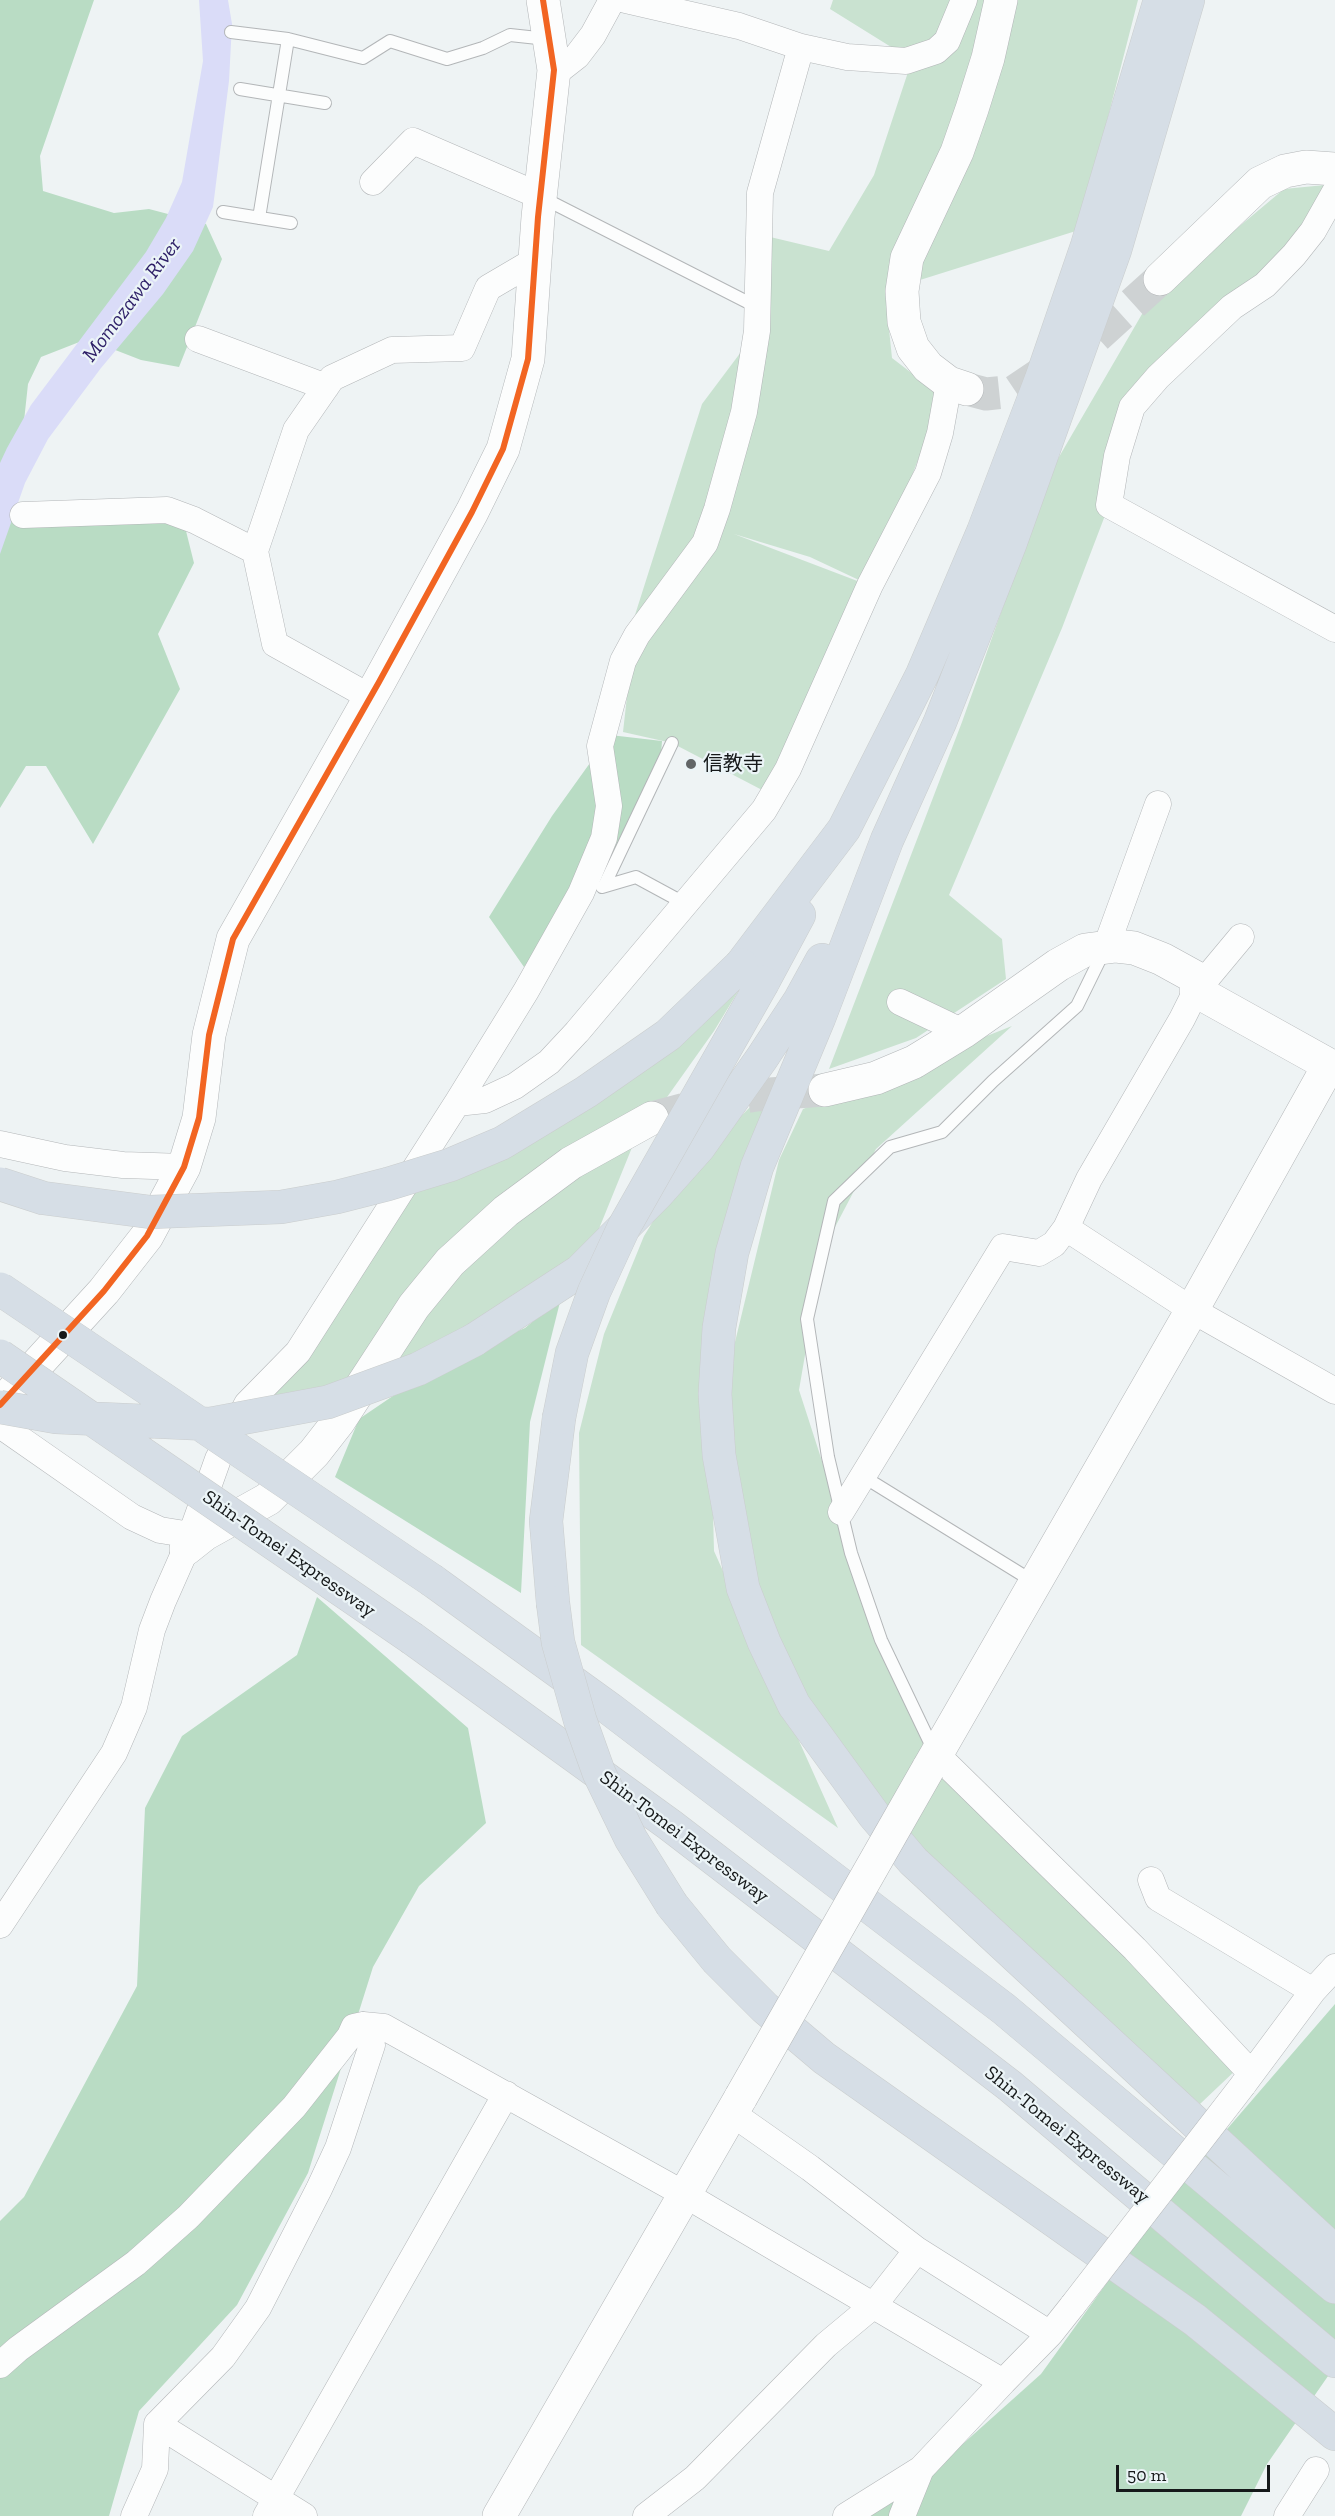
<!DOCTYPE html>
<meta charset="utf-8">
<style>
body{margin:0}
#map{position:relative;width:1335px;height:2516px;overflow:hidden;background:#eef3f4;font-family:"Zilla Slab",serif}
canvas{display:block}
.scale{position:absolute;left:1116px;top:2465px;width:154px;height:27px;box-sizing:border-box;border:3px solid #16191a;border-top:0;padding-left:8px;font-size:18px;line-height:21px;white-space:nowrap;color:#16191a;-webkit-text-stroke:4px #ebf4f7;paint-order:stroke}
</style>
<div id="map">
<canvas width="1335" height="2516"></canvas>
<div class="scale">50 m</div>
</div>
<script>
const context = document.querySelector('canvas').getContext('2d');
context.lineJoin = 'round';
function fillPath(path, color) { context.fillStyle = color; context.fill(path, 'evenodd'); }
const toPath = rows => new Path2D(rows.map(r => 'M' + r).join(''));
function strokePath(path, color, width, dash) { context.strokeStyle = color; context.lineWidth = width; context.lineCap = dash ? 'butt' : 'round'; context.setLineDash(dash || []); context.stroke(path); }
function label(font, color, halo, rows, align = 'center') {
  context.font = font + ' "Zilla Slab","Noto Sans JP",serif'; context.lineWidth = 4.5; context.setLineDash([]); context.textBaseline = 'middle'; context.strokeStyle = halo; context.fillStyle = color; for (const [text, x, y, turn = 0] of rows) {
    context.save(); context.translate(x, y); context.rotate((+turn || 0) * Math.PI / 180); context.textAlign = isNaN(turn) ? turn : align; if (halo) context.strokeText(text, 0, 0); context.fillText(text, 0, 0); context.restore();
  }
}
const green = toPath([
 [833,0,1138,0,1079,230,885,291,892,358,935,391,931,426,870,585,764,791,672,743,623,732,633,643,715,535,635,615,702,404,744,348,766,236,829,251,874,175,912,60,830,9],
 [734,534,810,557,861,581,860,582],
 [1325,185,1331,190,1294,255,1125,427,1109,505,1062,628,949,895,1002,939,1006,979,916,1038,829,1069,962,722,1052,469,1149,302,1284,189],
 [739,990,714,1031,633,1145,592,1246,443,1345,357,1379,254,1406,404,1197],
 [1012,1026,876,1149,823,1250,799,1390,873,1619,947,1782,1238,2068,1200,2104,908,1849,817,1721,734,1547,728,1371,779,1160,803,1109],
 [755,1102,769,1110,711,1436,714,1551,838,1828,581,1645,579,1433,604,1334,644,1236,679,1179]
]);
const forest = toPath([
 [0,0,94,0,40,156,43,191,114,213,149,209,206,224,222,259,179,367,141,360,87,339,41,357,28,384,13,523,119,514,185,527,194,563,158,634,180,689,93,844,46,766,26,766,0,808],
 [610,735,662,741,660,768,609,877,587,877,524,967,489,917,552,816],
 [561,1298,530,1422,521,1593,335,1477,359,1419,437,1366,525,1328],
 [317,1597,468,1728,486,1823,419,1886,373,1967,308,2173,237,2305,139,2411,109,2516,0,2516,0,2221,24,2197,137,1986,145,1808,182,1736,297,1655],
 [1335,2004,1335,2366,1267,2464,1241,2516,864,2516,955,2451,1041,2374,1171,2194]
]);
const water = toPath([
 [199,0,228,0,232,24,229,81,213,207,193,251,163,294,101,368,48,439,25,483,0,554,0,463,7,448,31,405,146,252,166,218,182,182,203,61]
]);
const secondaryTunnel = toPath([
 [967,389,986,394,1015,391,1096,337,1160,279],
 [652,1118,704,1104,756,1095,825,1090]
]);
const lane = toPath([
 [231,32,288,39,363,58,390,41,447,59,483,48,510,35,547,39],
 [240,89,325,103],
 [543,198,757,307],
 [223,212,291,223],
 [259,218,288,39],
 [604,886,672,743],
 [602,887,636,877,684,903],
 [864,1477,1034,1582],
 [934,1751,881,1640,851,1553,828,1457,807,1319,834,1201,890,1147,942,1132,993,1081,1077,1006,1104,951]
]);
const street = toPath([
 [626,0,739,26,801,47,847,57,906,61,936,51,947,41,964,0],
 [554,74,577,56,593,35,612,0],
 [373,182,413,141,540,196],
 [1335,192,1313,231,1294,255,1265,285,1232,307,1158,377,1132,407,1117,456,1109,505,1335,629],
 [198,339,326,387],
 [23,515,167,510,194,520,255,551],
 [370,697,275,644,255,551,296,430,332,378,392,350,462,348,488,288,534,261],
 [1106,947,1158,804],
 [900,1002,963,1032],
 [457,1103,526,991,581,893,604,838,609,806,600,746,623,661,637,635,705,543,717,509,744,412,757,331,760,193,801,47],
 [0,1144,65,1158,123,1165,184,1167],
 [1066,1228,1192,1310,1335,1391],
 [0,1425,132,1517,160,1530,191,1535],
 [841,1512,1003,1247,1039,1253,1054,1244,1066,1228,1089,1179,1182,1019,1196,991,1241,937],
 [936,1754,1135,1949,1250,2072],
 [1151,1880,1158,1898,1313,1991],
 [0,1925,114,1753,134,1707,152,1630,163,1601,186,1549,218,1459,247,1404,298,1352,457,1103,485,1100,515,1086,549,1062,577,1032,764,810,788,769,870,585,928,473,940,433,949,383],
 [1243,2085,1313,1991,1335,1967],
 [733,2114,810,2168,917,2250,1050,2334,1073,2305],
 [0,2365,18,2349,136,2263,188,2217,294,2107,350,2036,354,2027,363,2025,384,2027,684,2194,1003,2382,921,2469,846,2516],
 [1003,2382,1050,2334],
 [157,2424,304,2516],
 [134,2516,155,2469,157,2424,223,2357,258,2308,319,2189,338,2148,372,2045,363,2025],
 [266,2516,506,2094],
 [646,2516,695,2478,826,2345,874,2305,917,2250],
 [902,2516,921,2469],
 [1287,2516,1316,2470]
]);
const secondary = toPath([
 [1160,279,1260,183,1285,171,1306,167,1335,169],
 [967,389,949,383,928,367,913,348,904,322,902,291,907,258,957,152,972,109,988,58,1001,0],
 [825,1090,876,1078,914,1062,963,1032,1058,965,1085,950,1116,946,1134,948,1162,959,1202,981,1196,991,1329,1065,1192,1310,928,1769],
 [0,1405,104,1291,147,1236,184,1167,199,1118,209,1035,233,939,379,682,472,512,503,449,528,359,538,217,554,70,543,0],
 [186,1549,205,1534,268,1499,314,1453,339,1421,414,1306,450,1262,506,1211,571,1163,652,1118],
 [499,2516,741,2097]
]);
const highway = toPath([
 [1188,0,1115,250,1010,544,940,722,887,840,819,1018,757,1167,732,1253,719,1328,715,1394,719,1455,743,1588,764,1642,794,1705,874,1815,913,1861,1335,2252],
 [741,965,844,829,922,675,983,532,1041,380,1087,246,1160,0],
 [763,982,799,915],
 [474,1340,580,1271,658,1193,699,1147,762,1058,800,1000,822,960],
 [433,1581,610,1709,1004,2009,1335,2287],
 [553,1603,546,1521,559,1418],
 [413,1639,670,1825,1010,2086,1335,2361],
 [672,1905,717,1960,765,2008,824,2058,1195,2320,1335,2434]
]);
const streetBridge = toPath([
 [1073,2305,1243,2085]
]);
const secondaryBridge = toPath([
 [741,2097,928,1769]
]);
const highwayBridge = toPath([
 [0,1184,43,1198,150,1212,281,1207,337,1197,388,1184,450,1165,502,1143,586,1092,668,1035,741,965],
 [0,1289,433,1581],
 [0,1356,413,1639],
 [0,1407,56,1417,210,1424,328,1402,418,1369,474,1340],
 [559,1418,572,1353,594,1292,624,1227,763,982],
 [553,1603,558,1642,580,1720,599,1773,631,1839,672,1905]
]);
const bus1 = toPath([
 [0,1405,104,1291,147,1236,184,1167,199,1118,209,1035,233,939,379,682,472,512,503,449,528,359,538,217,554,70,543,0]
]);
const markers = [
 [691,764,6,"#626566"],
 [63,1335,5,"#16191a"]
];
const poiNames = [
 ["信教寺",703,764]
];
const streetNames = [
 ["Shin-Tomei Expressway",289,1554,35],
 ["Shin-Tomei Expressway",684,1837,37],
 ["Shin-Tomei Expressway",1067,2135,39]
];
const waterNames = [
 ["Momozawa River",132,300,-53]
];
fillPath(green, '#c9e2d0');
fillPath(forest, '#b9dcc4');
fillPath(water, '#dadcf8');
strokePath(secondaryTunnel, '#ced2d3', 33, [33, 16]);
strokePath(lane, '#b3b6b8', 14);
strokePath(street, '#b3b6b8', 27);
strokePath(secondary, '#b3b6b8', 34);
strokePath(highway, '#cacdcd', 34);
strokePath(lane, '#fcfdfd', 12);
strokePath(street, '#fcfdfd', 26);
strokePath(secondary, '#fcfdfd', 33);
strokePath(highway, '#d6dee6', 33);
strokePath(streetBridge, '#b3b6b8', 27, []);
strokePath(secondaryBridge, '#b3b6b8', 34, []);
strokePath(highwayBridge, '#cacdcd', 34, []);
strokePath(streetBridge, '#fcfdfd', 26);
strokePath(secondaryBridge, '#fcfdfd', 33);
strokePath(highwayBridge, '#d6dee6', 33);
strokePath(bus1, '#f26522', 6);
for (const [x, y, r, color] of markers) { const dot = new Path2D(); dot.arc(x, y, r, 0, 2 * Math.PI); context.fillStyle = color; context.fill(dot); strokePath(dot, '#ebf4f7', 2); }
label('20px', '#16191a', '#ebf4f7', poiNames, 'left');
label('20px', '#16191a', '#ebf4f7', streetNames);
label('italic 21px', '#2d1f67', '#ebf4f7', waterNames);
</script>
